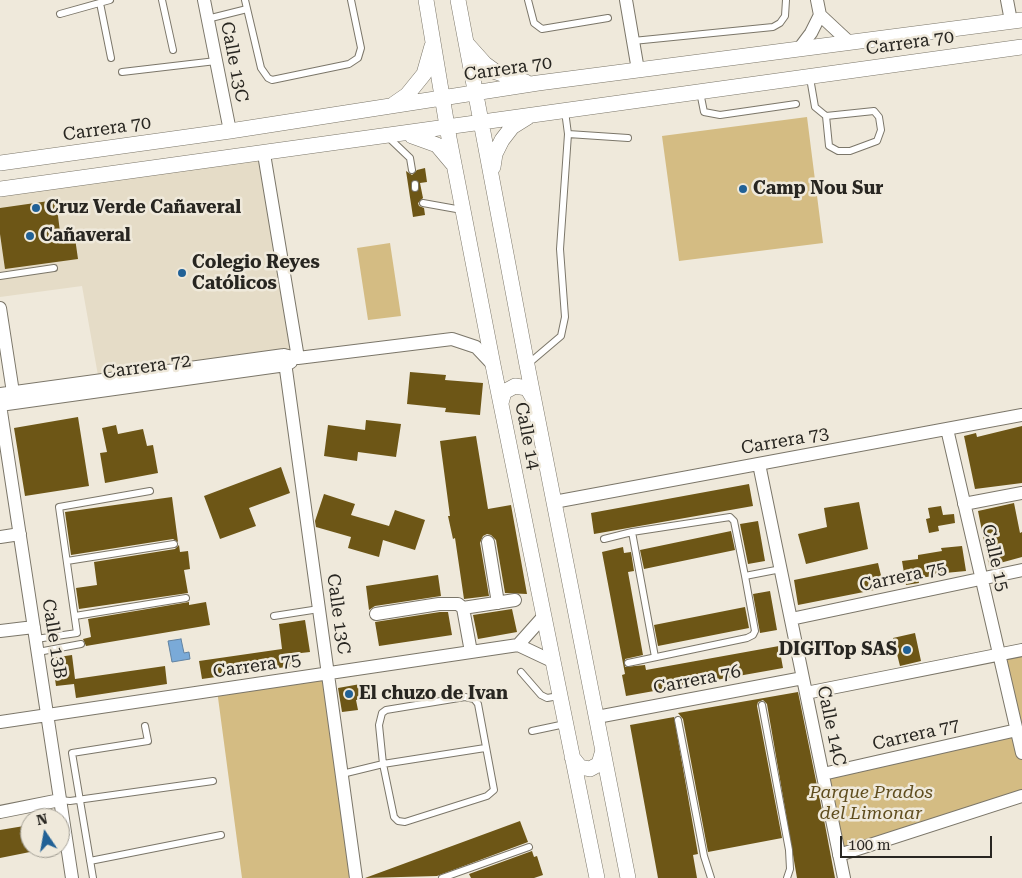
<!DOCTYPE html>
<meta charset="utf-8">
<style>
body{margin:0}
#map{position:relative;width:1022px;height:878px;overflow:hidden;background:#efe9db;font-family:"Roboto Serif",serif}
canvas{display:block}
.north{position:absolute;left:20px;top:808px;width:50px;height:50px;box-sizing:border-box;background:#efe9db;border:1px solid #9f9b91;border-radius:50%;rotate:348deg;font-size:14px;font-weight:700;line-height:20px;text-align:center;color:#282621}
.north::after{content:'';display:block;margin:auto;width:18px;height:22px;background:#216196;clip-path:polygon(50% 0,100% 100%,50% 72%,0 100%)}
.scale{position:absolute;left:840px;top:836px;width:152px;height:22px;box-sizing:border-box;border:2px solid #282621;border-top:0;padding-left:6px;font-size:15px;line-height:18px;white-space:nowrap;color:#282621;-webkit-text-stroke:4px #efe9db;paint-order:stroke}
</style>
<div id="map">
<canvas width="1022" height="878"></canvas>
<div class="north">N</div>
<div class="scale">100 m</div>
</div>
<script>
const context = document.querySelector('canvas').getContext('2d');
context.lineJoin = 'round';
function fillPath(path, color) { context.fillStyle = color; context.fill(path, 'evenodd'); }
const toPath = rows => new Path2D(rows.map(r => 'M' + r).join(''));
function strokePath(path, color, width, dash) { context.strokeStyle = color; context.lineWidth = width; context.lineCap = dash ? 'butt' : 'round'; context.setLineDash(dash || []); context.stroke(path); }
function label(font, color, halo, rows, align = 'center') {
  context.font = font + ' "Roboto Serif",serif'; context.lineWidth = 5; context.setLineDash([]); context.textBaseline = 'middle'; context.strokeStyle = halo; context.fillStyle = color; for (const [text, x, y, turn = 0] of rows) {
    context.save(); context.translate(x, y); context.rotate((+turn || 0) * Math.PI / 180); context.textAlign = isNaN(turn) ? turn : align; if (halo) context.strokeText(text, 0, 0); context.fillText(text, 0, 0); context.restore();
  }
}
const built = toPath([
 [264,154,298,358,99,381,82,286,0,297,0,189]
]);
const green = toPath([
 [807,117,823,243,679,261,662,136],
 [390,243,401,316,368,320,357,248],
 [1022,650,1022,796,839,855,823,774,1016,730,999,654],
 [328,673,356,876,348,878,242,878,217,690]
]);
const water = toPath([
 [181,639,184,653,189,652,190,659,172,662,168,641,181,639]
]);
const building = toPath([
 [425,168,427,182,420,183,423,198,418,203,419,206,424,208,425,215,413,217,406,171,412,175,417,170],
 [56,200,61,240,75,238,78,259,5,269,0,234,0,208],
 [410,372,446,375,445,380,483,383,480,415,445,412,446,408,407,404],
 [78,417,89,486,25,496,14,428],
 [366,420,401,424,396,457,358,452,357,461,324,456,328,425,365,430],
 [116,425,118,434,143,429,147,446,153,445,158,473,105,483,100,453,107,452,102,428],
 [1022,426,1022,483,975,489,964,436,976,433,977,437],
 [476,436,488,509,511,505,527,594,505,593,496,540,491,535,487,534,483,536,480,543,489,596,464,599,455,538,453,539,448,516,450,516,440,441],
 [281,467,290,493,249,508,256,526,220,539,204,496],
 [749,484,753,506,594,534,591,513],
 [324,494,355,504,351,515,389,526,395,510,425,520,415,550,383,540,379,557,348,548,351,537,316,527,315,521],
 [172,497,178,542,173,539,71,555,65,512],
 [859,502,868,549,806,564,798,534,827,527,824,508],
 [1014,503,1020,533,1022,532,1022,557,989,566,978,511],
 [941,506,943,515,954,514,955,523,938,526,939,531,929,533,926,519,930,518,928,508],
 [758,521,765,561,748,564,740,524],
 [731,531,735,550,644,569,640,550],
 [179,545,180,552,188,551,190,569,184,570,188,593,79,609,76,588,97,585,94,562,175,549],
 [962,546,966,571,934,574,935,576,918,578,919,583,906,585,902,561,918,559,918,555,942,551,941,548],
 [623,547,624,553,631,552,634,571,628,572,643,655,625,659,625,667,645,665,646,670,779,646,783,668,626,696,622,675,625,674,602,552],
 [878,563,884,588,798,605,794,580],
 [438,575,441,596,375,606,369,610,366,586],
 [770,591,777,630,760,633,753,594],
 [189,602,189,605,206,602,210,625,86,646,83,639,91,637,88,619],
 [745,607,749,628,658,646,654,625],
 [512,609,517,632,478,639,473,615],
 [440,612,448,612,452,635,379,646,375,622],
 [305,620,310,652,292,654,293,666,202,679,199,661,282,649,279,624],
 [915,633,921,661,900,666,893,638],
 [72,655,75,679,165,666,167,684,76,698,74,684,56,686,52,658],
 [366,683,368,698,356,700,358,710,342,712,338,688],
 [798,692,825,825,835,878,797,878,767,704,763,700,758,702,757,706,782,838,708,852,683,719,678,713],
 [674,717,698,854,693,855,697,878,658,878,630,725],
 [520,821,528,842,437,876,365,878],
 [30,825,30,852,0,858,0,830],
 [532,851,534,857,537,856,543,875,534,878,471,878,469,874]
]);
const service = toPath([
 [162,0,173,50],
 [245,0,261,68,268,78,272,80,349,64,358,58,361,48,351,0],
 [528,0,534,23,542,29,608,18],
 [100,3,111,58],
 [60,14,110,0],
 [207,19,247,9],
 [633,41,773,27,780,23,785,16,786,0],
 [122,72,216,61],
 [810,78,815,107,826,116,829,146,838,151,850,151,877,141,881,130,879,117,874,111,826,116],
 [700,92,704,112,720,115,796,104],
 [568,134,628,138],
 [388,137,410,158,412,170],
 [415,184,415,188],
 [423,203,462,210],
 [0,276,54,268],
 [528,364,561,336,565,317,560,249,568,134,565,111],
 [632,532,655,657],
 [604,539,632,532,730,517,734,521,745,576,755,631,753,635,747,638,628,663],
 [67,561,174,544],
 [745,576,781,569],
 [75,616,186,598],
 [274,616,319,609],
 [36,639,77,633,59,507,150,491],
 [38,652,81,644],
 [521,672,541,695,547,698,559,696],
 [465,697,474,699,478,704,494,790,487,796,405,822,398,821,394,817,383,764,379,725,382,713,386,710,465,697],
 [762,705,789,850,790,869,787,878],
 [678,720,704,856,711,878],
 [532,731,565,724],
 [342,774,383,764,485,748],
 [60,800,70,801,213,781],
 [90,861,221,835],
 [93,878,72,753,148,741,145,726],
 [442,878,529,847]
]);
const minor = toPath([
 [204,0,230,131],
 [626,0,638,70],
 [817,0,820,15,849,42],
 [1007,0,1011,21],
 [799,49,811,33,820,15],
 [264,154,298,358],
 [0,308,14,399],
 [284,355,356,878],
 [0,394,284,355,298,358,452,339,476,347,493,365],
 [0,405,72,878],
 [0,405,286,365,291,362],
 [947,429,1022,753],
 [759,464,844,878],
 [554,502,1022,415],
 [964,504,1022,493],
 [0,537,20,534],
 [488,542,498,603],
 [463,608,515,600],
 [376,614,439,604,458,604,463,608,471,652],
 [791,619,1022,570],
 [0,631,34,627],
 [518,645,543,617],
 [806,693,1022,650],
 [597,717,803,678],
 [0,722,518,645,552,661],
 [823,774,1017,730],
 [0,812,60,800],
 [839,855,1022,796]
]);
const tertiary = toPath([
 [426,0,449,138,493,365,597,878],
 [458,0,527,365,628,878],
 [468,45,485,64,496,72,526,82],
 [394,104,407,95,424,74,432,46],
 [412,136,437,145,453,164],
 [0,163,230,131,538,83,1022,20],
 [493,167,495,154,502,140,512,127,528,117],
 [0,189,1022,47],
 [501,403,504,392,515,386,527,388,533,398],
 [572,757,580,767,590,769,599,764,603,750]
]);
const markers = [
 [743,189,5,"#216196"],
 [36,208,5,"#216196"],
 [30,236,5,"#216196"],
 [182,273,5,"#216196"],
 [907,650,5,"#216196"],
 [349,694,5,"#216196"]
];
const streetNames = [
 ["Carrera 70",910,43,-8],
 ["Calle 13C",234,62,79],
 ["Carrera 70",508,69,-8],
 ["Carrera 70",107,129,-8],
 ["Carrera 72",147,367,-8],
 ["Calle 14",527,436,79],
 ["Carrera 73",785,441,-10],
 ["Calle 15",995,558,77],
 ["Carrera 75",903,577,-12],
 ["Calle 13C",338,614,82],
 ["Calle 13B",54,639,81],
 ["Carrera 75",257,666,-8],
 ["Carrera 76",697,680,-11],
 ["Calle 14C",831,726,78],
 ["Carrera 77",916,735,-13]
];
const poiNames = [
 ["Camp Nou Sur",753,189],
 ["Cruz Verde Cañaveral",46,208],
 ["Cañaveral",40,236],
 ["Colegio Reyes",192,263],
 ["Católicos",192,284],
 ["DIGITop SAS",897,650,"right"],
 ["El chuzo de Ivan",359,694]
];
const parkNames = [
 ["Parque Prados",871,793],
 ["del Limonar",871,814]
];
fillPath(built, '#e5dcc7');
fillPath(green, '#d4bc83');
fillPath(water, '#7aaad8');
strokePath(water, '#6182a1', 1);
fillPath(building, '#6d5616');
strokePath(service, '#7b7669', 8);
strokePath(minor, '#7b7669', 14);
strokePath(tertiary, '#7b7669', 16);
strokePath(service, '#fff', 6);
strokePath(minor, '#fff', 12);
strokePath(tertiary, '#fff', 15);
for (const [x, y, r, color] of markers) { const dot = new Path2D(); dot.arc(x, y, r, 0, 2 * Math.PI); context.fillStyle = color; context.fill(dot); strokePath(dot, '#efe9db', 2); }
label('18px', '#282621', '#efe9db', streetNames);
label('bold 18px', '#282621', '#efe9db', poiNames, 'left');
label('italic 18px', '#5f4d1e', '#efe9db', parkNames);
</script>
